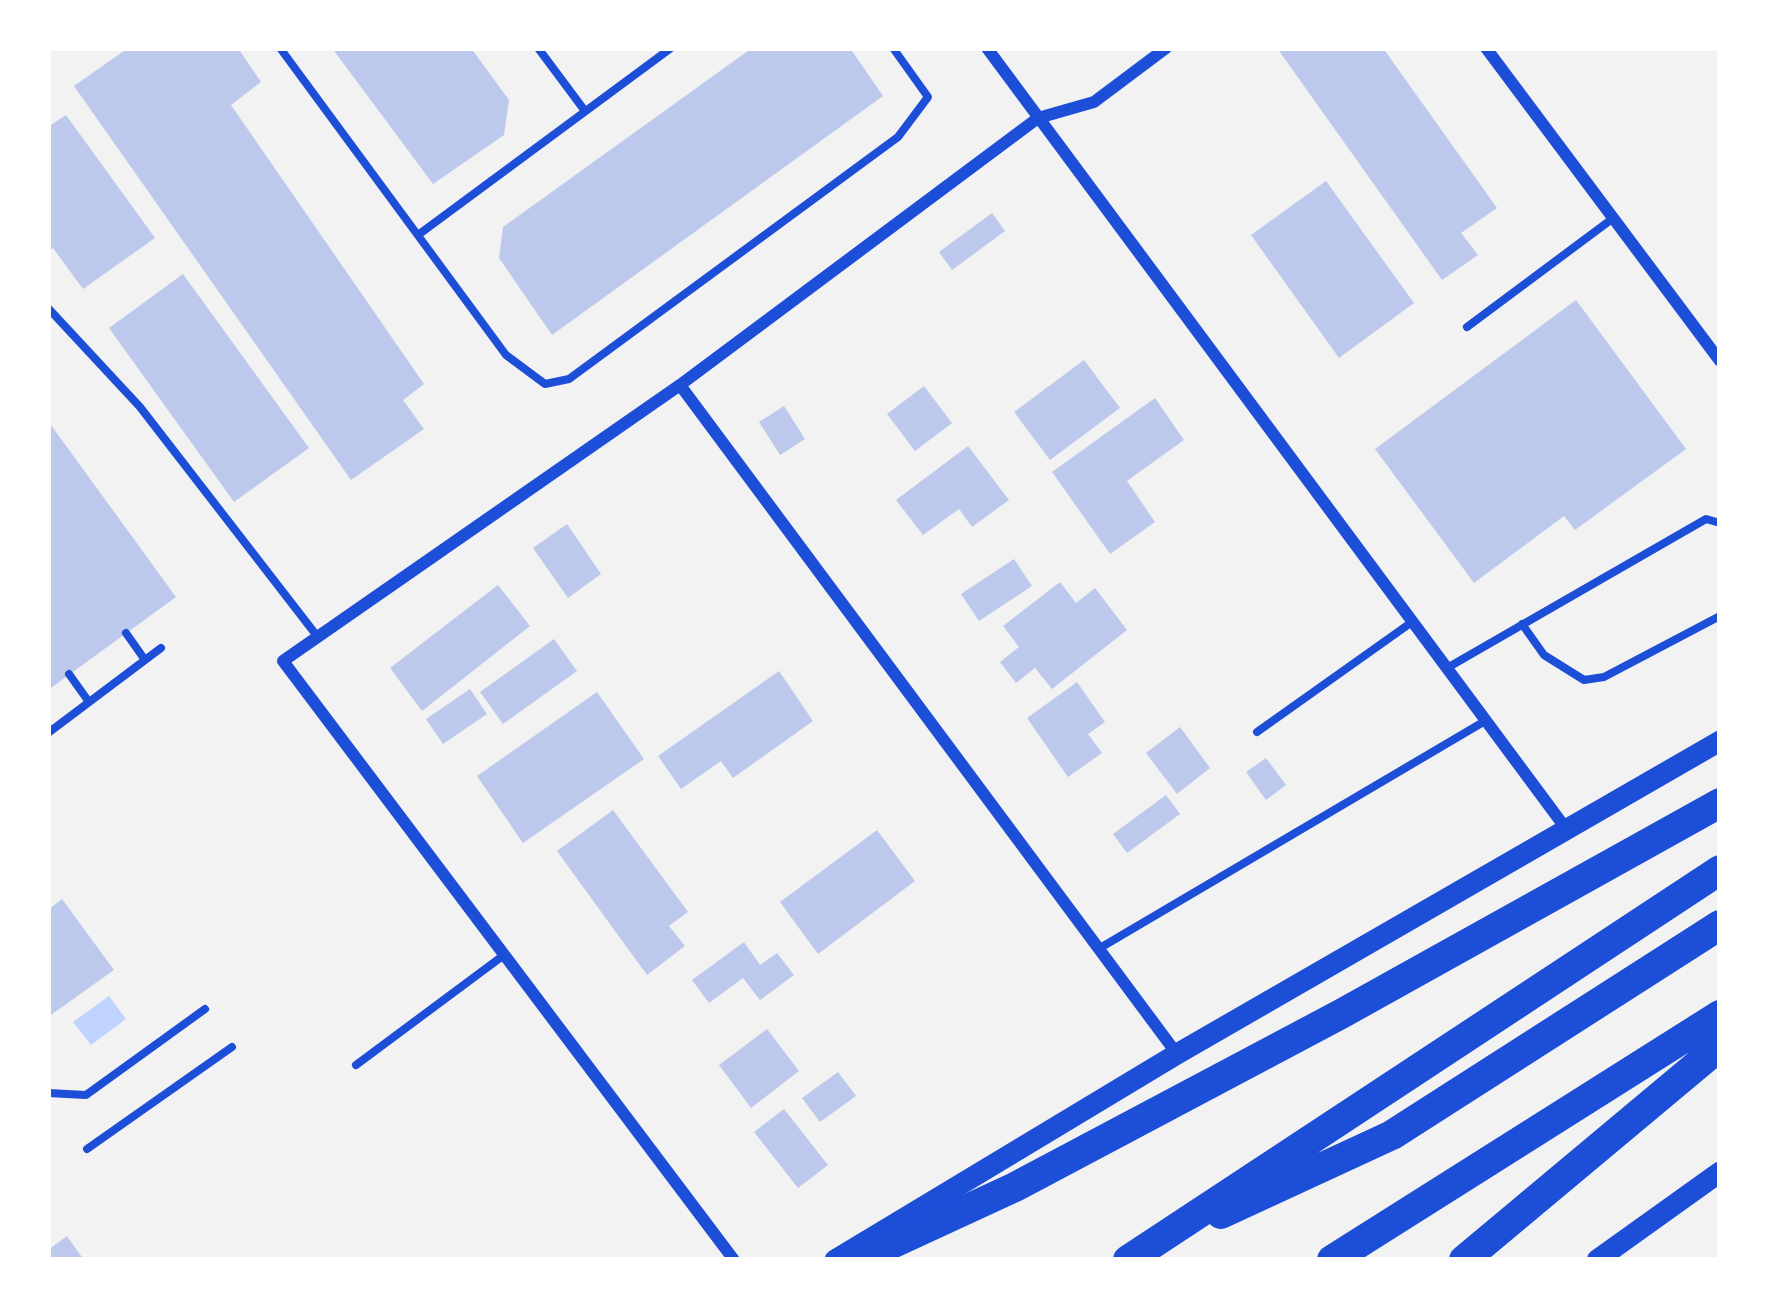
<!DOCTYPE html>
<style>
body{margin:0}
#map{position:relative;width:1768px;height:1308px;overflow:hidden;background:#f2f2f2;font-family:"Work Sans",sans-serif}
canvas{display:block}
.frame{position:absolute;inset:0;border:51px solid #fff;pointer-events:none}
</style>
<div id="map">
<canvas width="1768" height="1308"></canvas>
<div class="frame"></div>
</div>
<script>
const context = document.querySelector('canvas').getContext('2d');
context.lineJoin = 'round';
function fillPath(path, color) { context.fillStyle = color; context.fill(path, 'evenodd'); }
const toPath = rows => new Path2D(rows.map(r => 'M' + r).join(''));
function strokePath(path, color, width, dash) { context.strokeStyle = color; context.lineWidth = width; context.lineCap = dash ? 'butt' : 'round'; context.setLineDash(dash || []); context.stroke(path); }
const water = toPath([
 [109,996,126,1019,91,1045,73,1022]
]);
const building = toPath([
 [128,48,238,48,261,82,231,105,424,384,403,400,424,429,351,480,74,86],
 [332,48,471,48,509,100,504,135,433,184],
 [752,48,850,48,883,96,552,335,499,258,503,227],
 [1277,48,1383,48,1497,208,1461,233,1478,255,1442,280],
 [66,115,155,238,83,289,53,248,48,252,48,127],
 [1326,181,1414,303,1339,358,1251,235],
 [992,213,1005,231,952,270,939,252],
 [183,274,309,448,234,502,109,328],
 [1576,300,1686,449,1575,530,1564,516,1474,583,1375,449],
 [1084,360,1120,408,1050,460,1014,412],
 [924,386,952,423,915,451,887,414],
 [1155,398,1184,440,1127,481,1155,522,1110,554,1052,472],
 [784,406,805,439,780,455,759,422],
 [48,421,176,597,48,690],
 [968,446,1009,500,972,527,959,509,923,535,896,500],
 [567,524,601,574,568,598,533,548],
 [1014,559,1032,586,979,621,961,594],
 [1060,582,1076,603,1095,588,1127,630,1052,689,1035,668,1016,683,1000,662,1019,647,1003,626],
 [498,585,530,626,422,711,390,668],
 [554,639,577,671,503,724,480,692],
 [779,671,813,721,733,778,721,761,681,789,658,756],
 [1077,682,1105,722,1088,734,1102,753,1068,777,1027,718],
 [470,689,487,714,443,744,426,719],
 [597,692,644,759,523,843,477,776],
 [1180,727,1210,768,1177,794,1146,753],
 [1266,758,1286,785,1266,800,1246,772],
 [1166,795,1180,814,1127,853,1113,834],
 [613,810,688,912,669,926,685,946,647,975,557,851],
 [877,830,915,881,818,954,780,902],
 [62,899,114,970,48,1017,48,910],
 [744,942,760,965,777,953,794,975,760,1000,743,978,709,1003,692,980],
 [767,1029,799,1071,751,1108,719,1065],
 [838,1072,856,1096,820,1122,802,1098],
 [784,1109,828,1165,798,1188,754,1132],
 [67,1236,84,1260,48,1260,48,1250]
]);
const service = toPath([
 [280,48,506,355,545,384,569,379,898,137,928,97,893,48],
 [538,48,585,111],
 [418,235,671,48],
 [48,308,140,407,317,636],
 [1467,327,1612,219],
 [1522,624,1544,655,1584,680,1604,677,1720,616],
 [126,633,145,660],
 [1447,668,1706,519,1720,523],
 [69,674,89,702],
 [1257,732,1412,622],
 [48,733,161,648],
 [1100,948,1485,721],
 [356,1065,504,955],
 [48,1093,86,1095,205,1009],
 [87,1149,232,1047]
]);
const minor = toPath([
 [987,48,1567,830],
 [1486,48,1720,361],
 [680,385,1177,1054],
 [734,1260,283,661,680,385,1038,118,1094,102,1166,48]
]);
const secondary = toPath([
 [835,1260,1177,1054,1720,741],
 [1597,1260,1720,1172]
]);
const motorway = toPath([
 [1221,1214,1392,1135,1720,925],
 [857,1260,1015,1187,1341,1014,1720,803],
 [1128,1260,1720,870],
 [1332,1260,1720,1015],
 [1464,1260,1720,1046]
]);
fillPath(water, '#bfd3fe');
fillPath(building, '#bdc9ec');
strokePath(service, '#1d4ed8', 8);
strokePath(minor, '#1d4ed8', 12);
strokePath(secondary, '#1d4ed8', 21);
strokePath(motorway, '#1d4ed8', 30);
</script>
